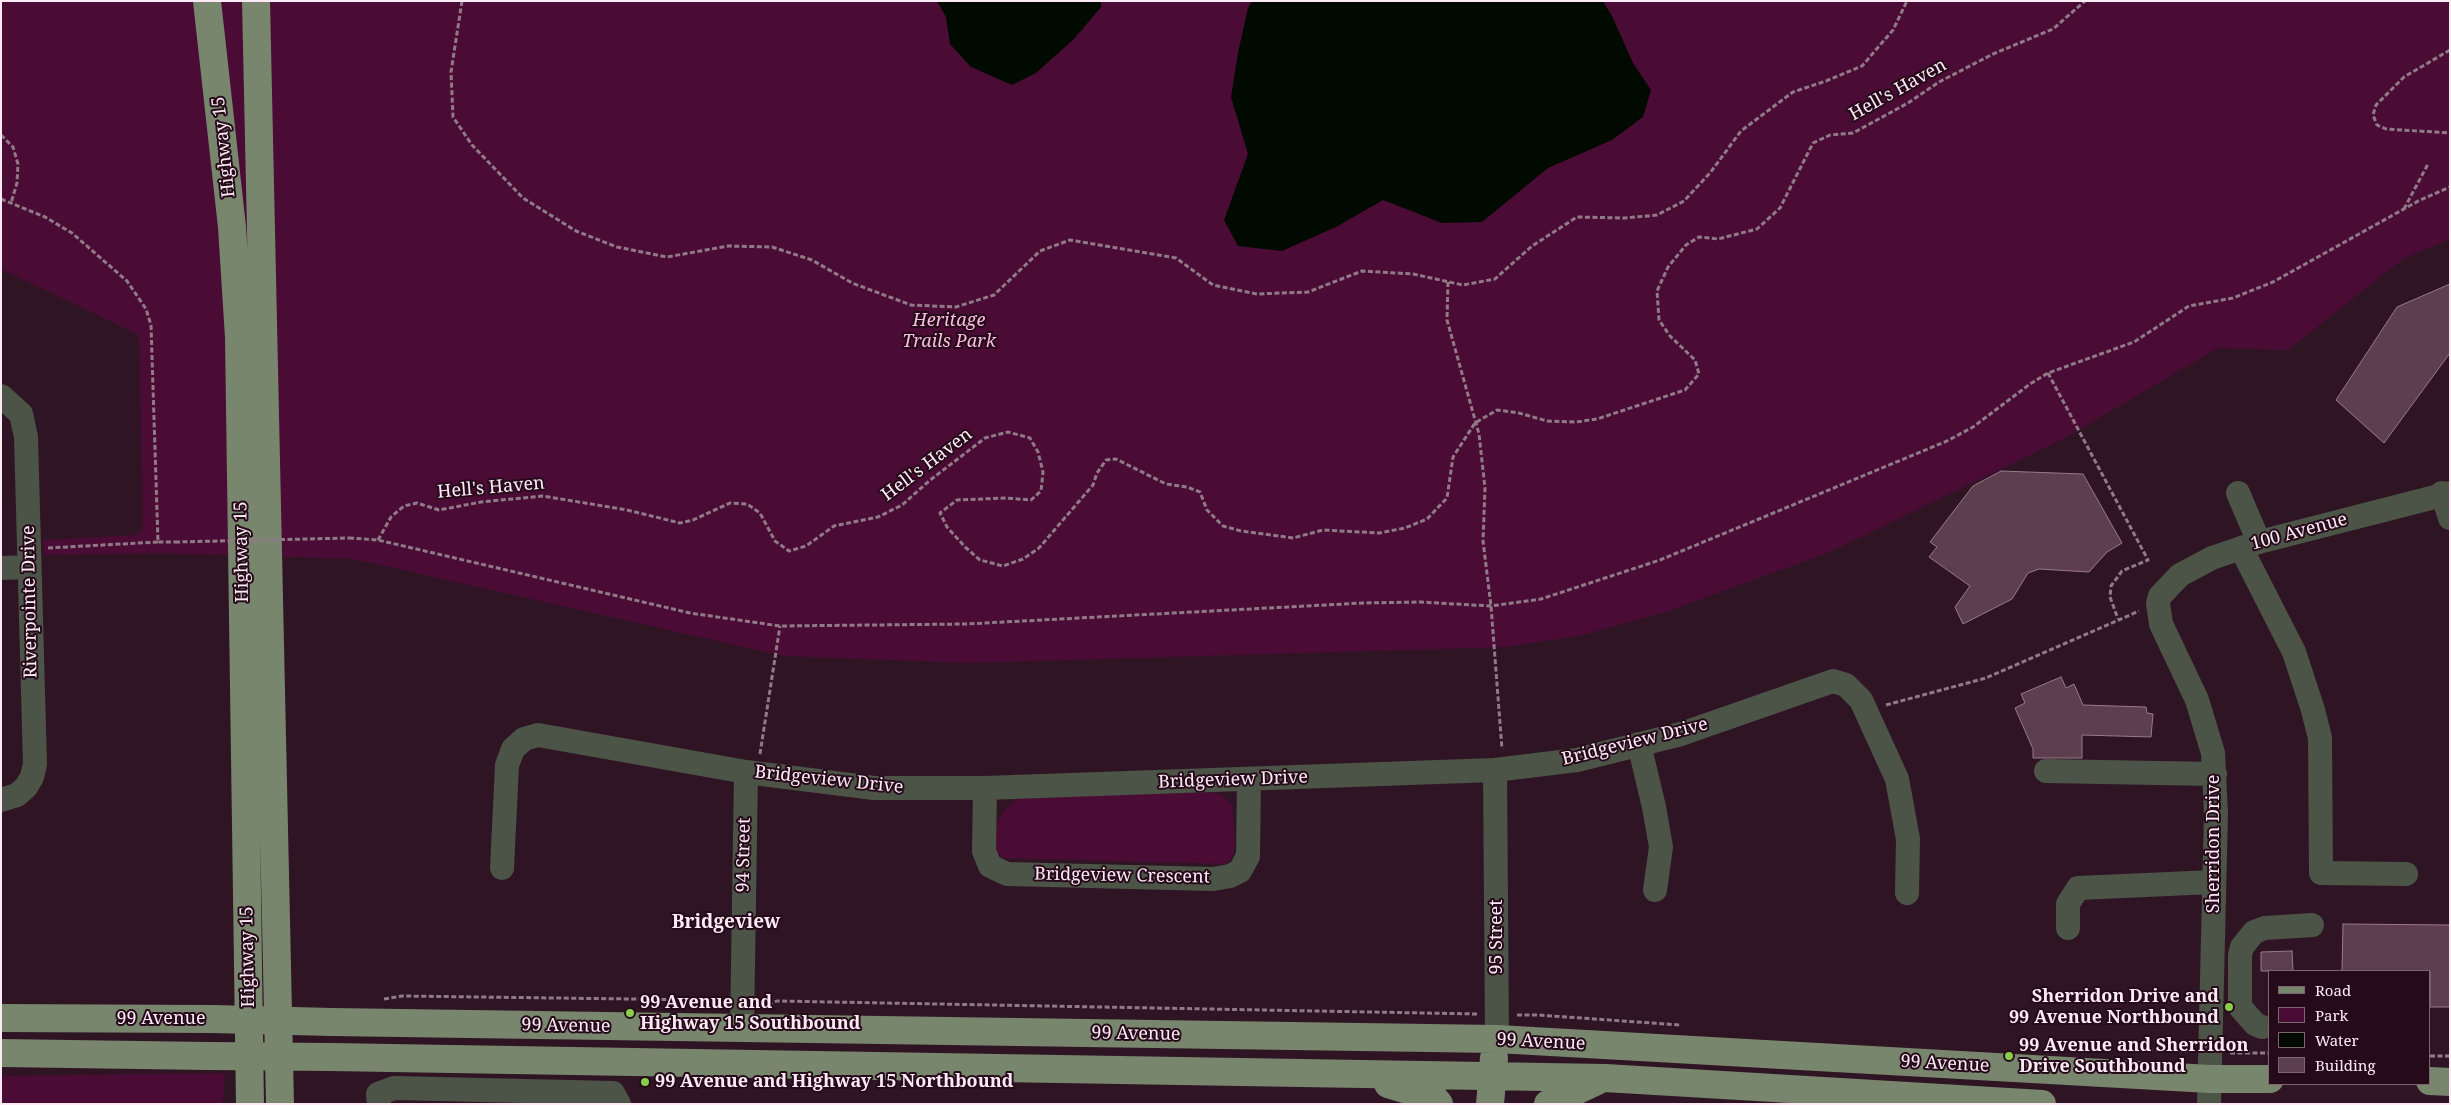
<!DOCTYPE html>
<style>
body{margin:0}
#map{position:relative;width:2451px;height:1105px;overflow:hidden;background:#2f1524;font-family:"Noto Serif",serif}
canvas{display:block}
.frame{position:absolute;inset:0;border:2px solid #feeaf4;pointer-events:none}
.legend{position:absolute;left:2268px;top:970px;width:162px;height:115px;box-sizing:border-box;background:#250b1a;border:1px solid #7c6471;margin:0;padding:6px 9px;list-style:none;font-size:15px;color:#feeaf4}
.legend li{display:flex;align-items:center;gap:10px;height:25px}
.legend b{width:25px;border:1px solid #7c6471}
</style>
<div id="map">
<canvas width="2451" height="1105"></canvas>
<div class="frame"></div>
<ul class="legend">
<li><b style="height:6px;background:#78866d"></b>Road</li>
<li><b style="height:14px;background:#4a0c34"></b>Park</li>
<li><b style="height:14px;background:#000a00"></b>Water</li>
<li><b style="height:14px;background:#5c3e4e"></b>Building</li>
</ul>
</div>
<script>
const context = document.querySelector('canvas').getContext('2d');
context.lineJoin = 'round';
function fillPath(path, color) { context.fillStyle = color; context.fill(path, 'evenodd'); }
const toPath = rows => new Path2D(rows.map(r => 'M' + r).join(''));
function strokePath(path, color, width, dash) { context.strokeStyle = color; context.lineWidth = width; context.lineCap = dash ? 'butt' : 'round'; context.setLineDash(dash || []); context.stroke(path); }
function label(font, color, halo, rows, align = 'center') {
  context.font = font + ' "Noto Serif",serif'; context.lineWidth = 4; context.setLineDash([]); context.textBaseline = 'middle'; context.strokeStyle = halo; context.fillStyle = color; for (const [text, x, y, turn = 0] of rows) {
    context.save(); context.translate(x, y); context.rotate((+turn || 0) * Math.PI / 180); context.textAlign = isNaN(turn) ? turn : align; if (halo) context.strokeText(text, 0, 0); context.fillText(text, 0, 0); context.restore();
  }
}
const green = toPath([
 [1,1,2450,1,2450,239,2403,259,2288,350,2218,348,2065,438,1830,552,1666,612,1578,636,1505,647,969,663,784,656,354,559,161,553,44,555,43,540,137,535,143,528,139,335,1,269],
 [1214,792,1222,796,1232,805,1235,842,1233,856,1226,864,1003,858,996,851,993,840,997,823,1006,808,1014,801,1023,797],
 [225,1073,223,1104,1,1104,1,1076]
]);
const water = toPath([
 [937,1,1101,1,1101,7,1074,39,1036,73,1012,85,971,67,950,44,946,17],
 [1252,1,1603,1,1612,16,1633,63,1651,90,1643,117,1612,140,1548,168,1482,222,1442,223,1383,200,1338,226,1282,251,1238,246,1224,220,1248,154,1231,97,1238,53,1248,8]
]);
const building = toPath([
 [2450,284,2450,353,2384,443,2336,400,2397,307,2450,284],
 [2001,471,2083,474,2122,543,2107,552,2089,572,2039,569,2028,573,2012,599,1963,624,1955,607,1970,586,1929,557,1937,547,1930,542,1973,486,2001,471],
 [2061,677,2066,688,2074,684,2083,705,2146,707,2147,713,2153,714,2151,737,2082,735,2082,758,2033,758,2033,749,2015,708,2025,703,2021,694,2061,677],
 [2343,924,2450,925,2450,1007,2430,1007,2430,971,2342,971,2343,924],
 [2292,951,2293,971,2261,971,2261,952,2292,951]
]);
const path = toPath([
 [462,1,451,72,453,117,472,145,523,198,576,231,617,247,667,257,728,246,772,247,812,260,852,283,911,305,956,307,994,295,1040,251,1070,240,1176,258,1213,285,1257,294,1308,292,1362,271,1413,274,1463,285,1495,279,1532,246,1577,217,1625,218,1657,215,1684,201,1710,173,1741,131,1793,92,1826,81,1862,66,1893,30,1907,1],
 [2450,50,2404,77,2376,105,2373,115,2377,125,2386,129,2450,133],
 [1,135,13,147,18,164,17,183,11,203],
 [1,199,45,217,72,233,127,281,146,309,151,325,158,542,175,542],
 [2404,209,2428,164],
 [1448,282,1447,320,1479,434,1485,488,1483,541,1491,606,1502,749],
 [2048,373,2148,560,2122,571,2111,586,2110,597,2118,619],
 [349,538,378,540,690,613,780,626,966,624,1363,603,1420,602,1491,606,1541,599,1660,560,1947,441,1973,427,2030,384,2048,373,2134,342,2189,306,2233,298,2273,282,2420,200,2450,187],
 [378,540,391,517,404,506,417,503,439,510,481,502,543,496,627,510,680,523,693,520,730,503,747,504,760,513,775,541,789,551,806,546,834,526,878,517,902,505,929,481,985,438,1008,432,1030,438,1038,452,1043,472,1041,491,1031,500,1006,498,957,500,940,513,947,527,965,547,980,560,1003,566,1023,559,1039,548,1093,485,1097,473,1106,460,1116,459,1166,484,1187,487,1200,492,1207,510,1223,526,1241,531,1293,538,1323,530,1379,533,1405,528,1427,519,1447,498,1453,457,1475,423,1497,410,1519,413,1547,421,1576,422,1597,419,1685,390,1699,374,1695,360,1670,336,1659,320,1657,291,1668,267,1686,245,1699,237,1718,239,1757,229,1780,208,1813,143,1830,135,1853,133,1908,103,1939,82,1993,54,2053,29,2085,1],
 [48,548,158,542],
 [1886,705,1986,678,2139,611],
 [760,754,780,626],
 [384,999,402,996,708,1000,716,1004],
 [768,1005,777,1001,1478,1014],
 [1517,1015,1538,1015,1680,1025],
 [2133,1050,2192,1051],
 [2230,1053,2270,1053],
 [2430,1056,2450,1056]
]);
const minor = toPath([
 [1,396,21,414,26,437,35,764,32,777,26,787,17,795,1,800],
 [2238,493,2259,542],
 [2442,493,2450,518],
 [2241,548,2294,652,2313,710,2320,738,2321,873,2406,874],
 [1,568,29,567],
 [1639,744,1654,807,1661,847,1655,890],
 [1495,770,1497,1039],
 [2046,771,2215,774],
 [985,788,984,851,990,866,1007,874,1213,879,1230,876,1240,871,1248,856,1249,780],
 [502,868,507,765,513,749,524,739,538,735,746,772,874,788,985,788,1495,770,1577,760,1681,734,1833,681,1846,685,1861,700,1897,779,1908,839,1907,893],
 [2068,928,2068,904,2078,888,2214,882],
 [2262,1027,2255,1024,2240,1007,2240,955,2242,947,2254,932,2265,928,2312,925],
 [742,1029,746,772],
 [379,1104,378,1094,394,1088,613,1093,619,1104],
 [2209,1104,2216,813,2213,753,2197,700,2161,624,2158,603,2160,596,2180,575,2212,558,2259,542,2450,493]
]);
const major = toPath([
 [207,1,232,227,239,337,250,1104],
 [256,1,280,1104],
 [1,1018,212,1019],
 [332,1022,1497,1039,2210,1079,2270,1079],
 [1,1053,208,1056],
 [330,1057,1605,1078,2042,1104],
 [2430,1081,2450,1082],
 [1388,1084,1434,1098,1439,1104],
 [1490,1104,1494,1058],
 [1548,1104,1597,1081]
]);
const pathBridge = toPath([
 [175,542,349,538]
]);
const majorBridge = toPath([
 [212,1019,332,1022],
 [208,1056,330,1057]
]);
const markers = [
 [2229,1007,5,"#89ce48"],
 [630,1013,5,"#89ce48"],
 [2009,1056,5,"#89ce48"],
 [645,1082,5,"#89ce48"]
];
const streetNames = [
 ["Hell's Haven",1898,90,-29],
 ["Highway 15",224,147,-96],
 ["Hell's Haven",927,465,-37],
 ["Hell's Haven",491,488,-5],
 ["100 Avenue",2299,532,-15],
 ["Highway 15",242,552,-91],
 ["Riverpointe Drive",30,602,-91],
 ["Bridgeview Drive",1635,742,-14],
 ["Bridgeview Drive",829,780,6],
 ["Bridgeview Drive",1233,780,-2],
 ["Sherridon Drive",2214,844,-90],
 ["94 Street",744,855,-89],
 ["Bridgeview Crescent",1122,876,1],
 ["95 Street",1497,937,-90],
 ["Highway 15",248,957,-91],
 ["99 Avenue",161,1019],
 ["99 Avenue",566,1026,1],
 ["99 Avenue",1136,1034,1],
 ["99 Avenue",1541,1042,3],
 ["99 Avenue",1945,1064,3]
];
const parkNames = [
 ["Heritage",949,321],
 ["Trails Park",949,342]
];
const poiNames = [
 ["Sherridon Drive and",2219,997,"right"],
 ["99 Avenue Northbound",2219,1018,"right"],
 ["99 Avenue and",640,1003],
 ["Highway 15 Southbound",640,1024],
 ["99 Avenue and Sherridon",2019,1046],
 ["Drive Southbound",2019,1067],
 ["99 Avenue and Highway 15 Northbound",655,1082]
];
const neighbourhoodNames = [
 ["Bridgeview",726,923]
];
fillPath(green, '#4a0c34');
fillPath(water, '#000a00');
fillPath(building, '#5c3e4e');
strokePath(building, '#9a798a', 1);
strokePath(path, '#917a87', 3, [5, 2.5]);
strokePath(minor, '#4c5347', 24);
strokePath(major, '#78866d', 28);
strokePath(pathBridge, '#917a87', 3, [5, 2.5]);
strokePath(majorBridge, '#78866d', 28);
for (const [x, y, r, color] of markers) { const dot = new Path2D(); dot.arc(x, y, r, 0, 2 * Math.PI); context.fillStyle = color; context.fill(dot); strokePath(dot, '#250b1a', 2); }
label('18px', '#feeaf4', '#250b1a', streetNames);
label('italic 18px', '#fbbede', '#250b1a', parkNames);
label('bold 18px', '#feeaf4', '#250b1a', poiNames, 'left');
label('bold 19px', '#feeaf4', '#250b1a', neighbourhoodNames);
</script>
